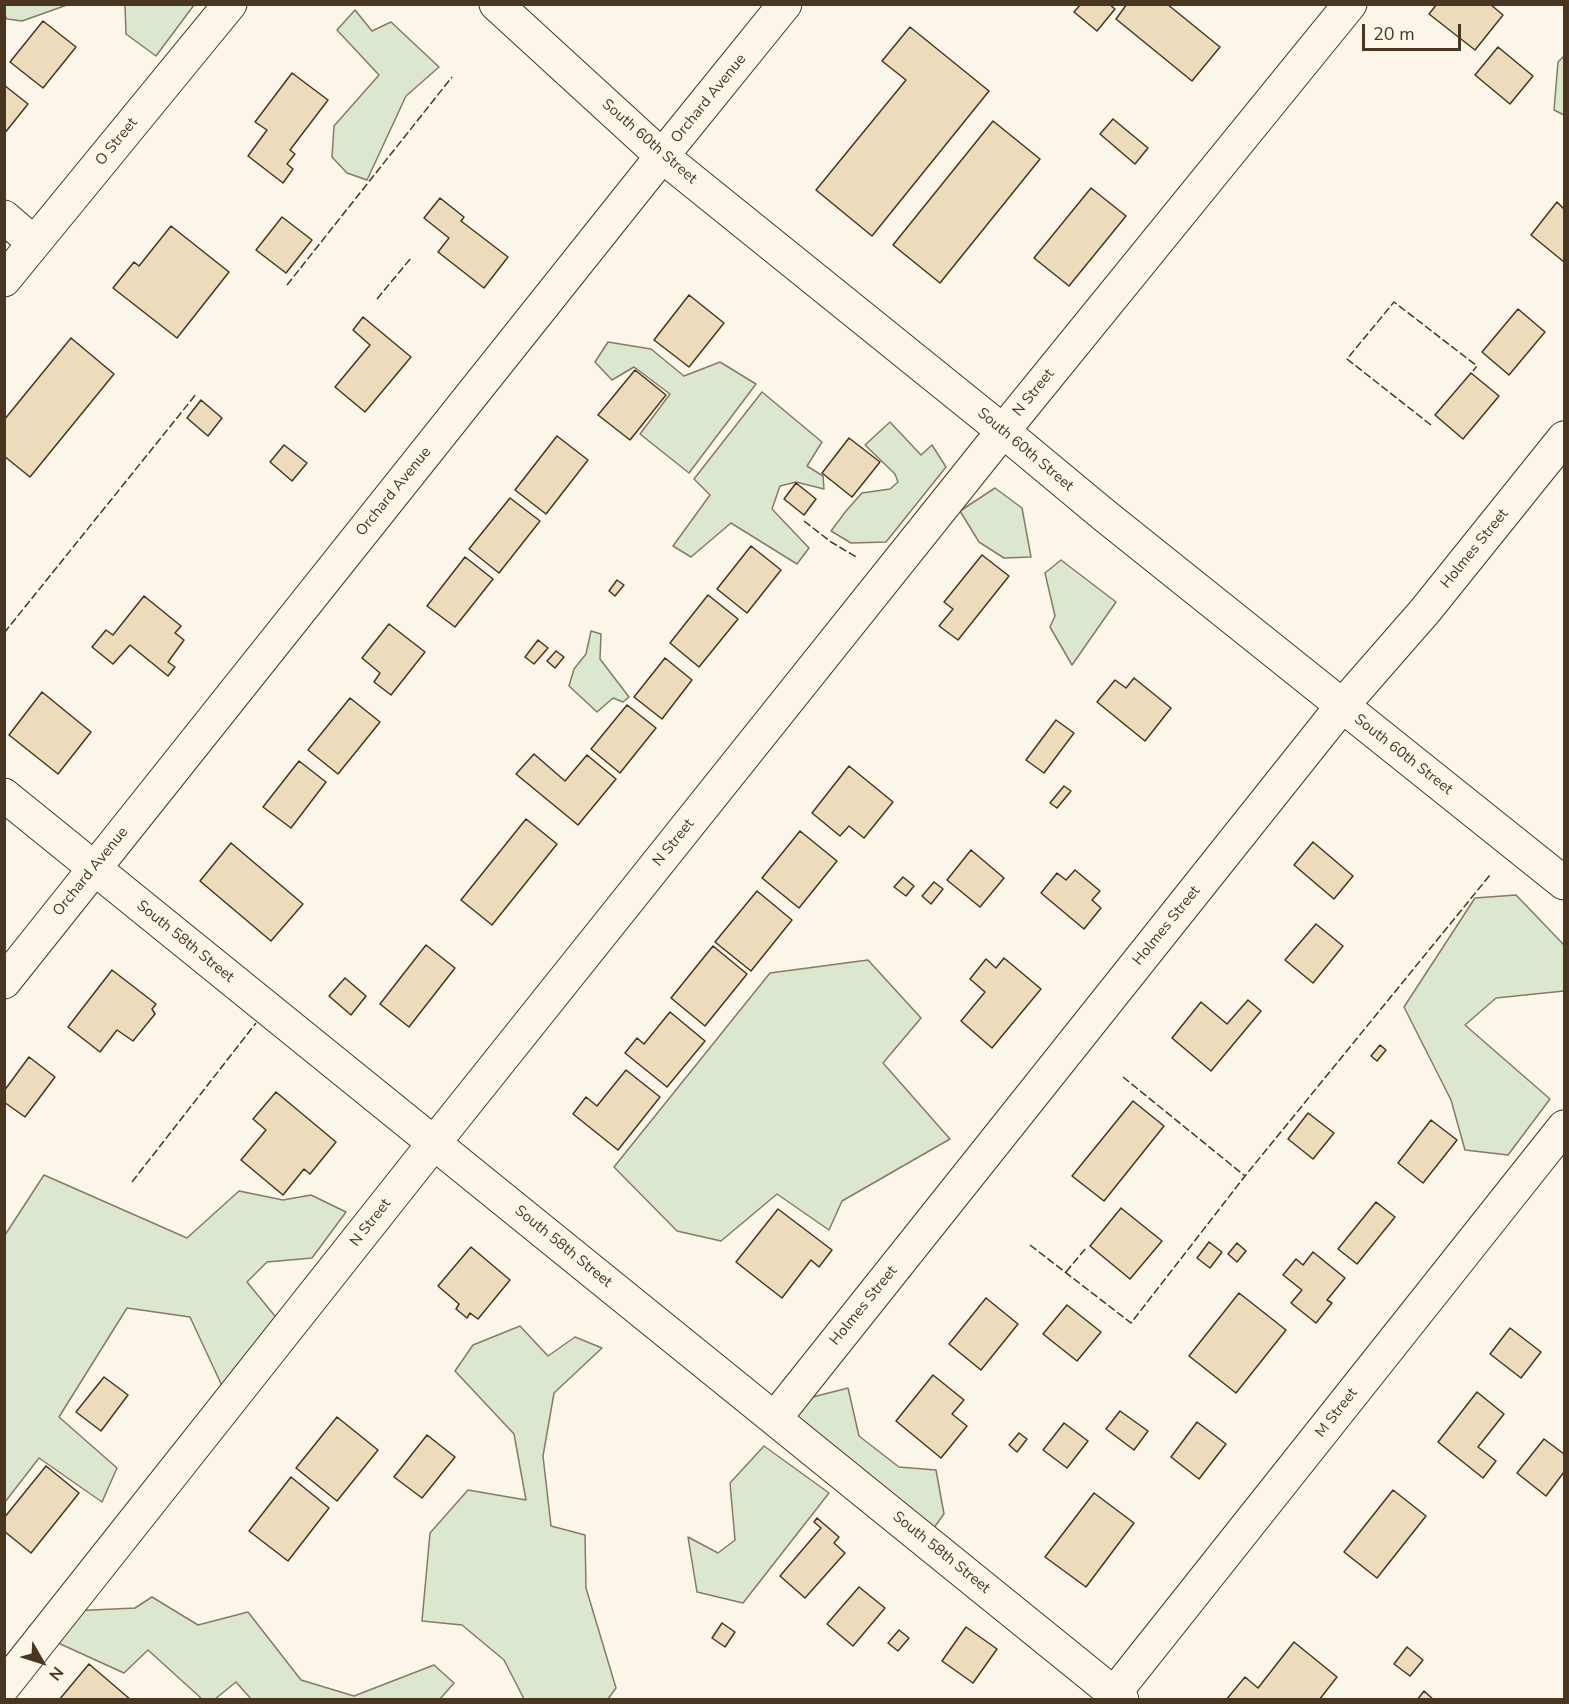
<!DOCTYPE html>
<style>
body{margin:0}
#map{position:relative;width:1569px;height:1704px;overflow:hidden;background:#fbf6e9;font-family:"Nunito Sans",sans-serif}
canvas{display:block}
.frame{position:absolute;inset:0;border:6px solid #4a3520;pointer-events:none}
.north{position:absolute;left:12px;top:1632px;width:60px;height:60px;-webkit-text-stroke:4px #fbf6e9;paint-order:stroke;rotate:129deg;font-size:16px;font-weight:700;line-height:24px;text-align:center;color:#4a3520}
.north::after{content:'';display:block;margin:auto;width:21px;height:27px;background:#4a3520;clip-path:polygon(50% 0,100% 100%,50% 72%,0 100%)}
.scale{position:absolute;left:1362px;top:24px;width:99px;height:27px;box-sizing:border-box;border:3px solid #4a3520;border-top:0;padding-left:8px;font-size:18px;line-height:21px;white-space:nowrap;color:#4a3520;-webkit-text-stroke:4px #fbf6e9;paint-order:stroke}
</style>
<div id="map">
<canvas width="1569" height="1704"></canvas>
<div class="frame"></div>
<div class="north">N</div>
<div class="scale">20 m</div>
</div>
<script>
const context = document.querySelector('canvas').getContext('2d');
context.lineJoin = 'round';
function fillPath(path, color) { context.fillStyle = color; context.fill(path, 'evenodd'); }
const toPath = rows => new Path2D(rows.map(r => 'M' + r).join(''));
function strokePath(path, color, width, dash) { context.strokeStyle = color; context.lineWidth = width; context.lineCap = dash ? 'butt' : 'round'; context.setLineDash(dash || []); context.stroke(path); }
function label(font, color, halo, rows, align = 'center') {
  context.font = font + ' "Nunito Sans",sans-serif'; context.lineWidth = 4.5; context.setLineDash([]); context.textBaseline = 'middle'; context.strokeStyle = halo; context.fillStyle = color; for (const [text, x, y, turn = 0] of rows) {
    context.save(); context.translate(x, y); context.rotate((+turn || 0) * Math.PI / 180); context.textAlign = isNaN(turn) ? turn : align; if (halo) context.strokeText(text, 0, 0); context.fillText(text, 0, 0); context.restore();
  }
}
const green = toPath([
 [4,5,5,4,67,5,22,21,7,19,5,16,4,5],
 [125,5,125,4,194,5,156,56,126,34,125,5],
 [355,10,372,31,391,22,439,67,406,96,367,180,347,173,332,157,334,126,379,75,337,30,355,10],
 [1564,56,1564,115,1554,110,1558,62,1564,56],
 [608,342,651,349,684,376,720,362,756,384,689,473,640,434,670,394,634,367,612,380,595,362,608,342],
 [762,392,822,442,807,466,823,476,824,489,796,482,780,486,772,509,809,548,797,564,731,523,691,557,673,546,710,495,694,479,762,392],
 [890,422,921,455,932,445,946,467,886,542,851,543,831,531,846,511,862,493,890,489,898,482,895,474,865,445,890,422],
 [995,488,1022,508,1031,557,1004,558,979,542,960,511,995,488],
 [1061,560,1116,602,1072,665,1050,627,1055,616,1045,573,1061,560],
 [591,631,601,634,600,659,629,697,623,702,613,698,597,712,569,686,574,669,586,654,591,631],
 [1516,895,1564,945,1564,991,1496,998,1465,1025,1550,1099,1508,1155,1465,1150,1451,1100,1404,1007,1475,898,1516,895],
 [868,960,921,1018,883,1063,950,1139,842,1201,829,1230,777,1194,721,1241,677,1231,614,1167,770,973,868,960],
 [44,1175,187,1238,239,1191,283,1200,311,1195,346,1212,312,1258,267,1262,247,1282,279,1321,223,1388,190,1317,127,1308,59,1417,117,1468,102,1502,39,1458,5,1502,5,1235,44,1175],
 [520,1326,548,1356,575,1337,602,1348,554,1393,543,1456,551,1526,585,1535,586,1588,616,1688,608,1699,524,1699,504,1660,462,1625,422,1621,430,1533,468,1490,526,1500,514,1434,455,1371,473,1345,520,1326],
 [848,1388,859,1436,899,1467,936,1470,944,1514,927,1537,795,1432,801,1400,848,1388],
 [764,1446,829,1493,743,1603,697,1592,688,1537,718,1553,735,1540,730,1483,764,1446],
 [152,1597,198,1625,248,1612,301,1680,354,1696,434,1665,454,1683,440,1699,251,1699,236,1682,215,1699,202,1699,148,1650,124,1673,56,1642,71,1611,135,1608,152,1597]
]);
const building = toPath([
 [1081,4,1109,4,1115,9,1097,31,1074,12,1081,4],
 [1127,4,1167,4,1220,47,1192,81,1116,19,1127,4],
 [1437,4,1490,4,1503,15,1475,50,1429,14,1437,4],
 [43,21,76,47,43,88,10,62,43,21],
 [910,27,989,91,872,236,816,190,906,80,882,61,910,27],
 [1498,47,1533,76,1510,104,1475,75,1498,47],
 [292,73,328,100,290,150,295,154,287,164,293,169,283,183,248,156,267,130,255,122,292,73],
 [4,85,28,104,4,134,4,85],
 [1113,119,1148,148,1135,164,1100,134,1113,119],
 [993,121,1040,159,940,283,893,245,993,121],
 [1091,188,1126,216,1069,286,1034,258,1091,188],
 [440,198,464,217,461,221,508,257,484,288,438,252,449,238,424,218,440,198],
 [1557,202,1564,209,1564,262,1531,235,1557,202],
 [282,217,312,240,286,273,256,250,282,217],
 [171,226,229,272,177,338,113,288,134,262,139,266,171,226],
 [689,295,724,323,689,367,654,340,689,295],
 [1518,309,1545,332,1509,375,1482,352,1518,309],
 [363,317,411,357,365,412,335,387,370,345,353,330,363,317],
 [71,338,114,374,30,477,4,456,4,420,71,338],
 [635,370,666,395,630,440,598,415,635,370],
 [1471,373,1499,396,1463,439,1435,415,1471,373],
 [201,400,222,418,208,436,187,418,201,400],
 [557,436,588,460,546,514,515,490,557,436],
 [849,438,880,462,852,497,822,473,849,438],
 [284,445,307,463,292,481,270,462,284,445],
 [796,483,816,499,804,515,784,499,796,483],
 [510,498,540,521,499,573,469,549,510,498],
 [751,546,781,570,747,613,717,589,751,546],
 [982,555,1009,576,958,640,939,626,953,609,944,602,982,555],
 [465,557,493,579,455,627,427,606,465,557],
 [617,580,624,585,615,596,609,591,617,580],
 [708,595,738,619,699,667,670,643,708,595],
 [144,596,181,626,175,633,184,640,168,662,175,667,168,676,130,645,113,664,92,647,106,630,113,635,144,596],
 [389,624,425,652,391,695,374,682,380,673,362,658,389,624],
 [538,640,548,648,534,664,525,657,538,640],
 [556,651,564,657,555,668,547,661,556,651],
 [665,658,692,680,662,719,634,697,665,658],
 [1134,678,1171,708,1145,741,1097,702,1115,680,1126,688,1134,678],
 [42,692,91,732,58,774,9,735,42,692],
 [350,698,380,722,338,774,308,750,350,698],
 [627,705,656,728,620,773,591,749,627,705],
 [1056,720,1074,733,1044,773,1026,760,1056,720],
 [534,754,565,781,587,755,616,779,578,825,516,774,534,754],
 [299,761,326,782,291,828,263,807,299,761],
 [849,766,893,802,864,838,849,826,840,836,812,813,849,766],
 [1064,786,1071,791,1057,808,1050,803,1064,786],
 [526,819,557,844,492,925,461,900,526,819],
 [800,831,837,861,799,908,762,878,800,831],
 [1313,842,1353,876,1334,899,1294,865,1313,842],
 [231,843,303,904,271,941,200,881,231,843],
 [971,850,1004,878,980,907,947,880,971,850],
 [1075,870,1100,891,1092,900,1101,908,1084,929,1041,893,1057,873,1066,880,1075,870],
 [903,877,914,886,906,896,894,887,903,877],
 [934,882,943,889,931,904,922,896,934,882],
 [757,891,792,920,751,971,715,942,757,891],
 [1316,924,1343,946,1313,983,1285,960,1316,924],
 [426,945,455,968,409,1027,380,1004,426,945],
 [713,946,747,974,705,1026,671,998,713,946],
 [1004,958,1041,989,992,1048,961,1021,985,992,970,979,986,959,996,968,1004,958],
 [112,970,156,1004,152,1009,155,1014,133,1041,117,1030,100,1052,68,1027,112,970],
 [345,978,366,996,351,1015,329,996,345,978],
 [1248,1000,1261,1011,1211,1071,1172,1038,1201,1002,1227,1024,1248,1000],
 [670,1012,705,1041,667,1087,625,1053,637,1038,644,1044,670,1012],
 [1380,1045,1386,1050,1377,1061,1371,1056,1380,1045],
 [29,1057,55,1077,25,1117,4,1102,4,1091,29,1057],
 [626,1070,660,1097,618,1150,573,1114,586,1097,597,1106,626,1070],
 [276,1092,336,1142,310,1174,304,1169,283,1195,241,1160,266,1130,253,1119,276,1092],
 [1133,1101,1164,1126,1104,1201,1072,1176,1133,1101],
 [1308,1113,1334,1133,1313,1159,1288,1139,1308,1113],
 [1431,1120,1457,1140,1423,1183,1398,1163,1431,1120],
 [1376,1202,1395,1217,1357,1264,1338,1249,1376,1202],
 [1121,1208,1162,1241,1130,1279,1090,1246,1121,1208],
 [778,1209,832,1250,819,1267,811,1260,782,1298,736,1262,778,1209],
 [1209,1242,1222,1252,1210,1268,1197,1258,1209,1242],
 [1237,1243,1246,1251,1237,1262,1228,1254,1237,1243],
 [471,1247,510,1280,478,1319,470,1313,467,1318,456,1309,459,1304,438,1286,471,1247],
 [1313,1252,1345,1278,1327,1300,1332,1303,1316,1323,1291,1303,1302,1290,1283,1275,1296,1259,1303,1265,1313,1252],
 [1239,1293,1286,1330,1236,1393,1189,1356,1239,1293],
 [986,1298,1018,1324,981,1370,949,1344,986,1298],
 [1067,1305,1101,1332,1077,1361,1043,1334,1067,1305],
 [1510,1328,1541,1352,1521,1378,1490,1354,1510,1328],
 [933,1375,964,1400,952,1414,967,1426,941,1458,896,1421,933,1375],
 [104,1377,128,1395,101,1431,76,1412,104,1377],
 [1477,1392,1504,1414,1478,1447,1496,1461,1483,1478,1438,1442,1477,1392],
 [1120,1411,1148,1431,1134,1450,1106,1429,1120,1411],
 [337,1417,378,1450,337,1501,296,1468,337,1417],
 [1197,1422,1226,1444,1199,1479,1171,1457,1197,1422],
 [1064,1423,1088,1441,1067,1468,1043,1450,1064,1423],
 [1019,1433,1027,1439,1017,1452,1009,1445,1019,1433],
 [427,1435,455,1457,422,1498,394,1477,427,1435],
 [1544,1439,1564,1454,1564,1472,1546,1496,1517,1473,1544,1439],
 [46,1466,79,1493,31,1553,4,1531,4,1518,46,1466],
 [291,1477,329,1508,288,1561,249,1531,291,1477],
 [1393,1490,1426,1516,1377,1578,1344,1552,1393,1490],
 [1094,1493,1134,1523,1086,1587,1045,1557,1094,1493],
 [817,1518,839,1537,834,1543,845,1553,805,1598,780,1576,821,1528,814,1522,817,1518],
 [859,1587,885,1608,853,1646,827,1624,859,1587],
 [722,1623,735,1632,725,1647,712,1638,722,1623],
 [966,1627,997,1649,973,1683,942,1661,966,1627],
 [899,1630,909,1638,898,1651,888,1643,899,1630],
 [1294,1642,1337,1677,1319,1700,1226,1700,1245,1677,1258,1688,1294,1642],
 [1407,1647,1423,1660,1410,1676,1394,1664,1407,1647],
 [89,1664,131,1700,59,1700,89,1664],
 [1424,1691,1434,1700,1417,1700,1424,1691]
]);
const minor = toPath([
 [4,217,34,243],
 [4,280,230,4],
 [4,795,1122,1700],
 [4,982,662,156,785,4],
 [775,1418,1342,706,1425,611,1564,438],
 [4,1686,434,1143,1003,431,1350,4],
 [1109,1700,1564,1127]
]);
const major = toPath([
 [496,4,662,156,1003,431,1104,515,1564,883]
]);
const fence = toPath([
 [287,285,452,77],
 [377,299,411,258],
 [1431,425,1347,359,1394,302,1477,366,1473,371],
 [804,521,831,542,858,558],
 [4,633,197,393],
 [1123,1077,1245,1176],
 [132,1182,256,1023],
 [1030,1245,1131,1323,1245,1176,1490,875],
 [1066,1272,1086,1248]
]);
const streetNames = [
 ["Orchard Avenue",709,99,-51],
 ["O Street",117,142,-51],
 ["South 60th Street",649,142,41],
 ["N Street",1034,393,-51],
 ["South 60th Street",1025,450,40],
 ["Orchard Avenue",394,492,-51],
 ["Holmes Street",1475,549,-51],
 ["South 60th Street",1403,755,38],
 ["N Street",674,843,-51],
 ["Orchard Avenue",91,872,-51],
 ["Holmes Street",1167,926,-51],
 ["South 58th Street",185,942,39],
 ["N Street",371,1223,-52],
 ["South 58th Street",563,1247,39],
 ["Holmes Street",864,1306,-51],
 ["M Street",1337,1413,-52],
 ["South 58th Street",941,1553,39]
];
fillPath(green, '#dce7d0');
strokePath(green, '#887966', 1.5);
fillPath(building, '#ecdcbc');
strokePath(building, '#4a3520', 1.5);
strokePath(minor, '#4a3520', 35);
strokePath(major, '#4a3520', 35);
strokePath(minor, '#fbf6e9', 33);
strokePath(major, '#fbf6e9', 33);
strokePath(fence, '#4a3520', 1.5, [8, 3]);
label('15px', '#4a3520', '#fbf6e9', streetNames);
</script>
